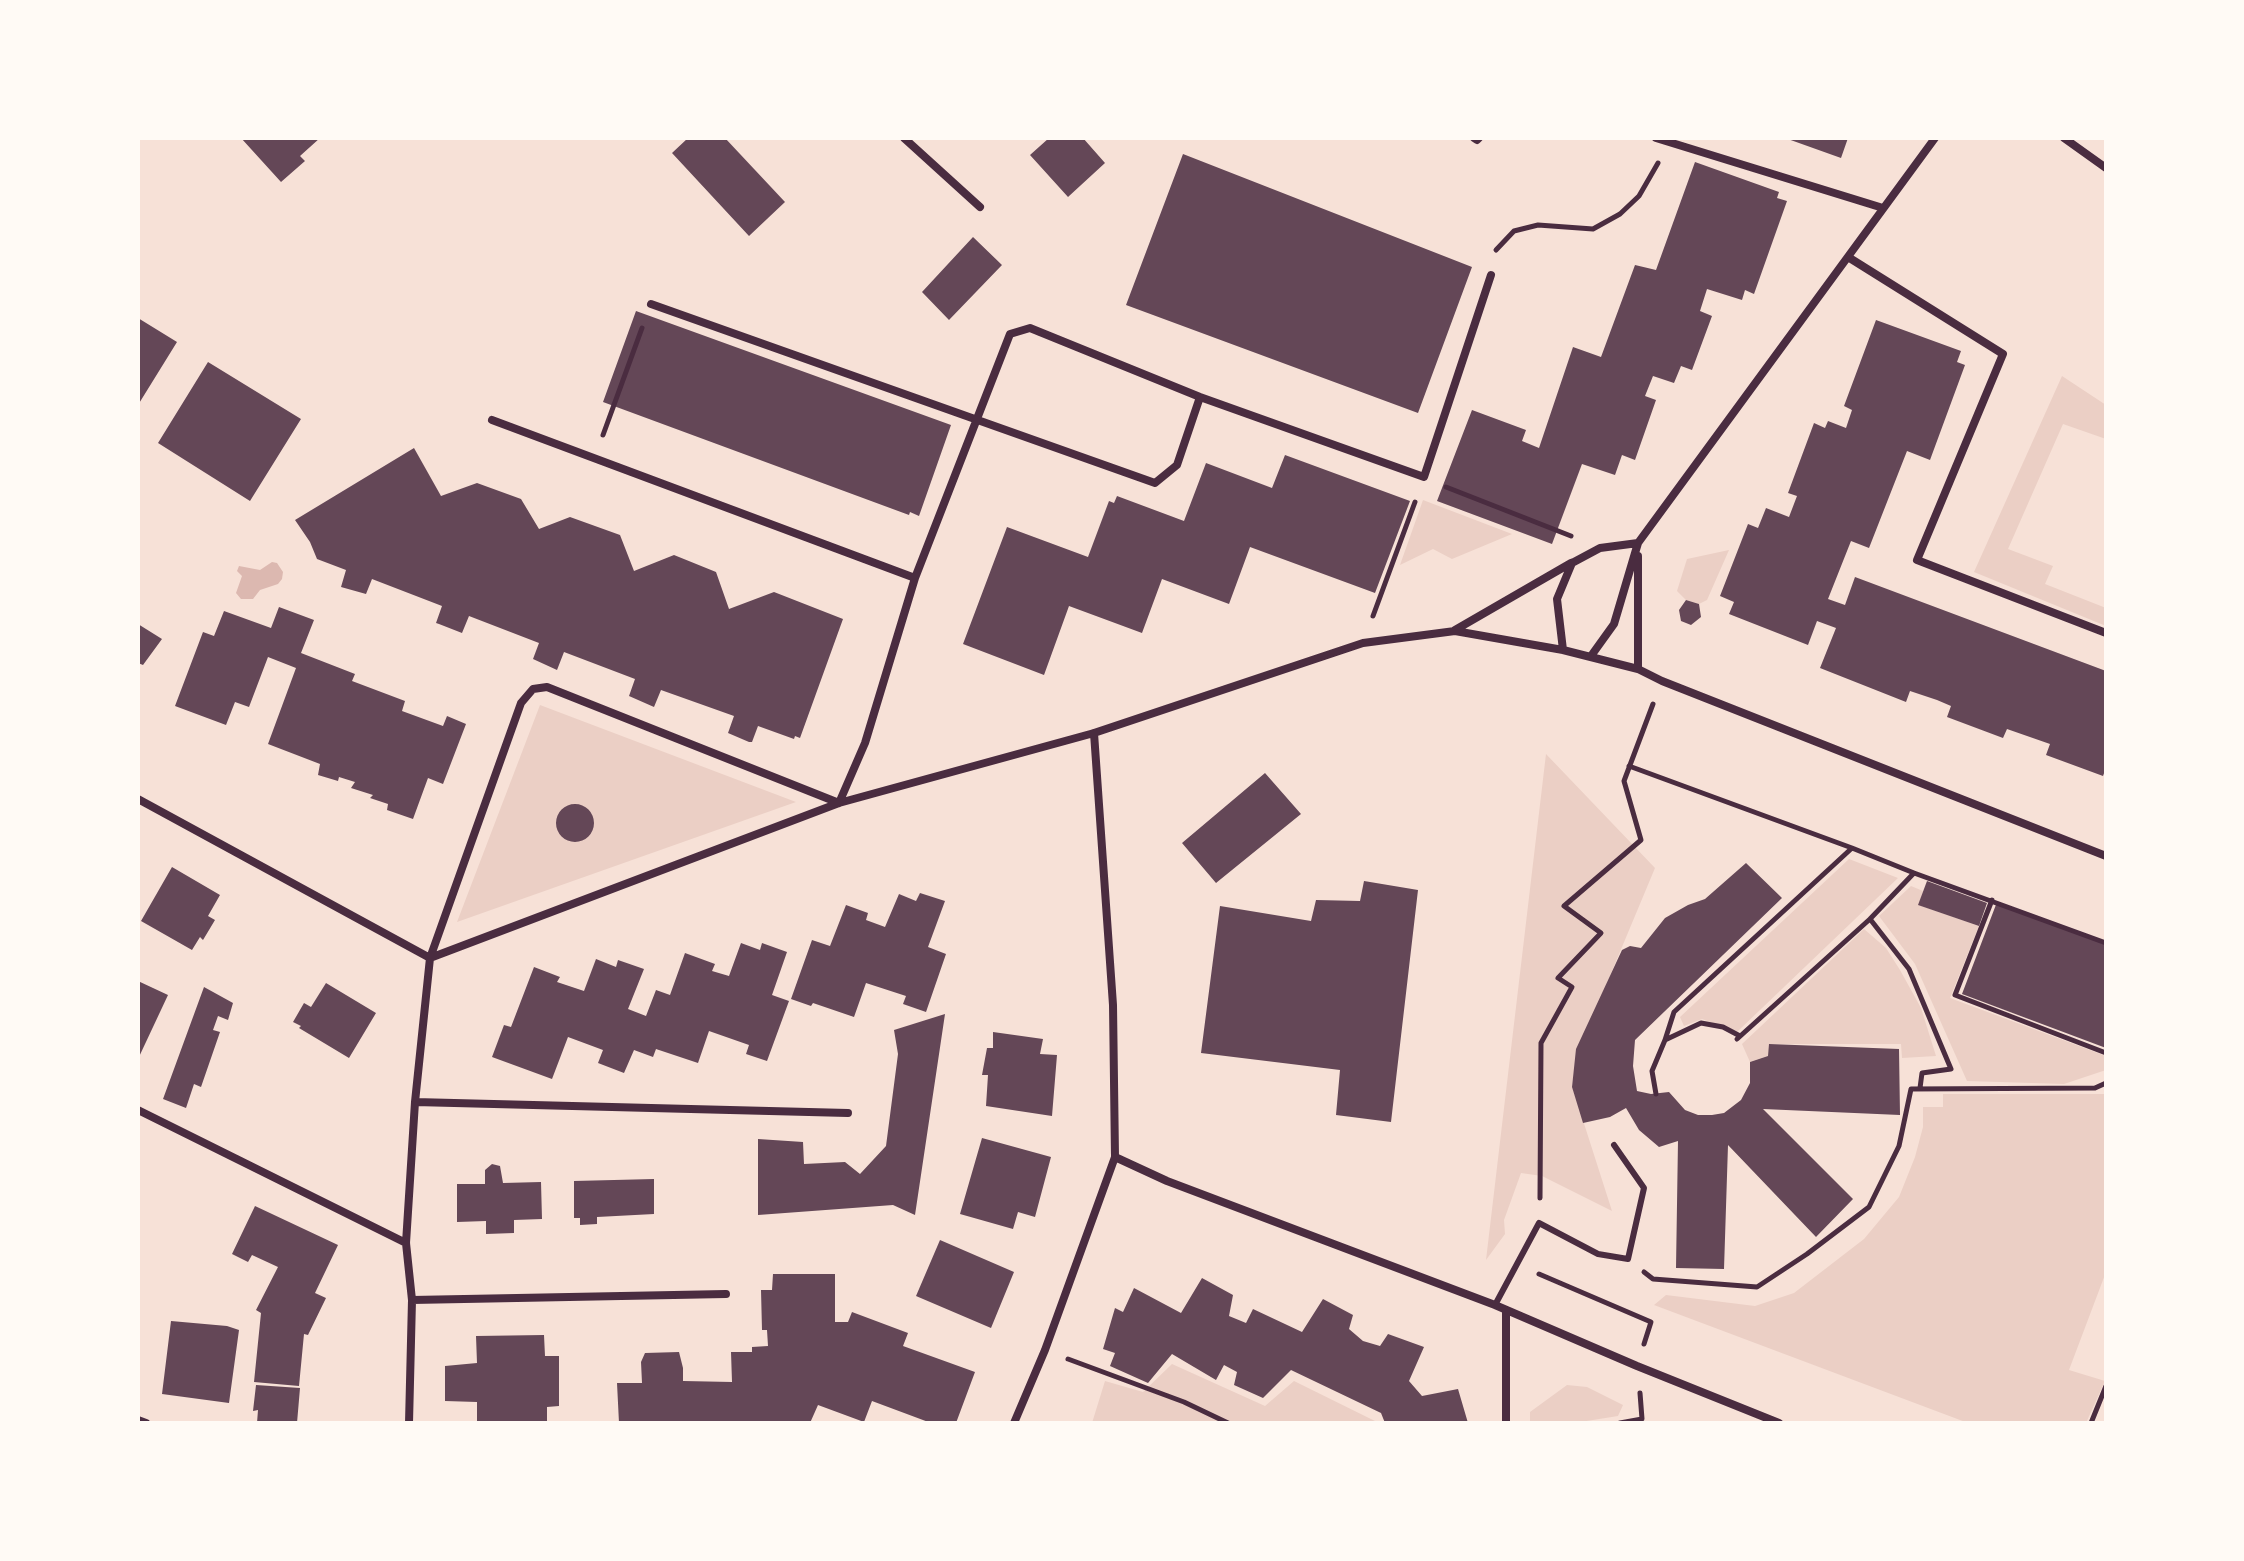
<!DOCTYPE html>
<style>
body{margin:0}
#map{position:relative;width:2244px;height:1561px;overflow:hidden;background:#f7e1d7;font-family:"Roboto Condensed",sans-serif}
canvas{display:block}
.frame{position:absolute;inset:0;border:140px solid #fffaf5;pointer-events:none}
</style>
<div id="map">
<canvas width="2244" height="1561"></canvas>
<div class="frame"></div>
</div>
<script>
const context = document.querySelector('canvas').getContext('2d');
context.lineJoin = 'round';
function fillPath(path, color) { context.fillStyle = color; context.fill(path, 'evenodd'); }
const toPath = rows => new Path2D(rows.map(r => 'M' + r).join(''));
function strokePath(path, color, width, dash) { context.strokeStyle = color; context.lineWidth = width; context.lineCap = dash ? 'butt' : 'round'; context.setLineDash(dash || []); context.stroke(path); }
const green = toPath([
 [2062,376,2106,405,2106,439,2063,424,2008,549,2053,566,2045,584,2106,608,2106,626,1974,572],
 [1423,500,1512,534,1452,559,1433,549,1400,565],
 [1729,550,1707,600,1699,604,1686,600,1677,591,1687,559],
 [540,705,796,802,457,922],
 [1546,754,1655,868,1594,1014,1577,1049,1572,1086,1612,1211,1542,1176,1521,1173,1504,1220,1505,1234,1486,1260],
 [1849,859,1898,878,1737,1032,1702,1019,1684,1026,1680,1017],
 [1911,886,1923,891,1919,905,1979,926,1950,998,2106,1056,2106,1070,2064,1084,1967,1081,1915,964,1879,916],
 [1864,929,1886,948,1900,970,1921,1008,1936,1056,1902,1058,1901,1044,1770,1044,1768,1056,1750,1062,1742,1044],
 [1943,1094,2106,1094,2106,1272,2069,1370,2105,1381,2086,1423,1968,1423,1654,1305,1666,1295,1755,1306,1794,1293,1864,1239,1899,1197,1915,1157,1923,1127,1923,1107,1943,1107],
 [1172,1364,1265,1406,1294,1381,1379,1423,1092,1423,1105,1381,1143,1392],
 [1567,1385,1587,1387,1623,1405,1618,1416,1574,1423,1530,1423,1530,1412]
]);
const water = toPath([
 [272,562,277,563,283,572,282,579,278,584,260,590,253,599,241,599,236,593,242,576,237,571,239,566,260,570]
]);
const building = toPath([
 [241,138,320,138,300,156,305,161,281,182],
 [688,138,725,138,785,202,749,236,672,153],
 [1049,138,1083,138,1105,163,1068,197,1030,155],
 [1785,138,1848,138,1841,158],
 [1183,154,1472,267,1418,413,1126,305],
 [1695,162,1779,192,1777,198,1787,201,1754,294,1745,290,1742,300,1707,289,1700,311,1712,316,1692,370,1681,366,1674,383,1653,376,1645,396,1656,400,1635,460,1622,455,1615,475,1582,464,1552,544,1437,501,1472,410,1526,430,1522,441,1539,448,1573,347,1601,357,1635,265,1656,270],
 [973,237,1002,265,949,320,922,292],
 [636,311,951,425,919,516,910,512,909,515,603,402],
 [138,318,177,342,138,405],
 [1876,320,1961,351,1957,362,1965,365,1930,460,1907,451,1869,548,1851,541,1828,599,1845,605,1855,577,2106,671,2106,768,2103,776,2046,755,2050,744,2007,729,2003,738,1947,717,1951,706,1937,700,1910,691,1906,702,1820,668,1836,628,1817,621,1808,645,1729,614,1734,602,1720,596,1748,524,1758,528,1766,508,1789,517,1797,496,1788,493,1814,423,1825,428,1828,421,1846,428,1852,410,1844,406],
 [208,362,301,419,250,501,158,443],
 [414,448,441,496,477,483,521,499,539,529,570,517,620,535,634,571,674,555,716,572,729,609,774,592,843,619,800,738,795,736,794,739,758,726,752,742,749,742,728,733,734,716,661,690,654,707,629,696,635,679,564,652,557,670,533,659,539,643,469,616,462,633,439,624,436,623,442,606,372,579,366,594,341,587,346,570,317,559,310,542,295,520],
 [1285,455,1410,501,1375,593,1250,547,1229,604,1162,579,1142,633,1069,606,1044,675,963,644,1007,527,1088,557,1109,501,1114,503,1117,496,1184,521,1206,463,1272,488],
 [1686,600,1699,604,1701,617,1691,625,1681,621,1679,610],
 [279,607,314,620,301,653,355,674,352,681,405,701,402,711,443,726,447,716,466,724,443,784,428,778,413,819,387,810,388,804,370,798,373,795,351,788,355,782,339,777,338,781,318,775,320,764,268,744,296,668,268,657,249,707,235,702,226,725,175,706,203,632,214,636,224,611,271,628],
 [138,624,162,639,143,665,138,663],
 [1265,773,1301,814,1216,883,1182,843],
 '556 823a19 19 0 1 1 38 0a19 19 0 1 1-38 0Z',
 [1746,863,1782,898,1635,1040,1633,1066,1637,1091,1651,1094,1669,1092,1685,1110,1698,1115,1712,1115,1724,1113,1741,1100,1750,1083,1750,1062,1768,1056,1769,1044,1899,1049,1900,1115,1763,1109,1853,1199,1816,1237,1728,1145,1724,1269,1676,1268,1678,1141,1659,1147,1639,1130,1626,1108,1610,1117,1583,1123,1572,1087,1576,1049,1622,950,1630,946,1641,948,1665,918,1688,905,1705,899],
 [172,867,220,895,208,916,215,920,203,940,200,937,192,950,141,921],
 [1364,881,1418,890,1391,1122,1336,1115,1340,1070,1201,1053,1220,906,1311,921,1316,900,1360,901],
 [1927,881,1987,903,1979,926,1918,905],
 [920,893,945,901,928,947,946,954,926,1012,903,1004,906,996,866,983,854,1017,813,1003,811,1006,791,999,812,940,830,946,846,905,868,913,866,920,885,927,899,894,916,901],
 [1997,902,2106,943,2106,1048,1962,994],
 [741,943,760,950,762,943,787,952,772,995,789,1001,767,1061,746,1054,749,1045,709,1031,698,1063,656,1049,653,1057,634,1050,624,1073,598,1063,603,1050,568,1037,552,1079,492,1057,504,1025,511,1027,534,967,560,977,557,982,584,991,596,959,616,967,618,960,644,969,628,1009,646,1016,656,990,670,995,685,953,715,964,712,971,729,976],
 [138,981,168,995,138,1059],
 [326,983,376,1013,349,1058,299,1028,301,1026,293,1022,304,1003,311,1007],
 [204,987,233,1003,228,1020,218,1016,213,1030,220,1032,201,1087,194,1084,186,1108,163,1099],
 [945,1014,915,1215,893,1205,758,1215,758,1139,803,1142,804,1164,845,1162,860,1174,886,1146,898,1054,894,1030],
 [993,1032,1043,1039,1040,1054,1057,1055,1052,1116,986,1106,988,1075,982,1075,987,1048,993,1048],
 [982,1138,1051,1157,1035,1217,1018,1212,1013,1229,960,1214],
 [492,1164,500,1166,503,1183,541,1182,542,1219,514,1220,514,1233,486,1234,486,1221,457,1222,457,1184,485,1184,485,1170],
 [654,1179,654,1214,597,1217,597,1224,580,1225,580,1218,574,1218,574,1181],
 [255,1206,338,1245,315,1293,326,1298,308,1335,304,1334,299,1386,254,1382,261,1313,256,1310,278,1267,252,1255,248,1262,232,1254],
 [940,1240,1014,1272,991,1328,916,1296],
 [773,1274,835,1274,835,1322,848,1322,852,1312,908,1333,903,1346,975,1372,956,1423,931,1423,872,1401,864,1422,818,1405,810,1423,619,1423,617,1383,642,1383,641,1362,645,1353,679,1352,683,1368,683,1381,732,1382,731,1352,752,1352,752,1347,768,1346,767,1330,762,1330,761,1290,772,1290],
 [1202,1278,1233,1295,1229,1316,1246,1323,1253,1309,1302,1332,1323,1299,1353,1315,1349,1329,1363,1341,1380,1346,1388,1334,1424,1347,1409,1381,1422,1396,1458,1389,1468,1423,1385,1423,1381,1413,1291,1370,1263,1398,1234,1385,1237,1372,1224,1365,1216,1380,1172,1354,1148,1383,1110,1366,1115,1353,1103,1349,1115,1308,1123,1312,1134,1288,1181,1313],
 [171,1321,227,1326,239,1330,229,1403,162,1394],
 [544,1335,545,1356,559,1356,559,1406,547,1407,547,1423,477,1423,477,1402,445,1401,445,1366,477,1363,476,1336],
 [256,1385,300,1388,297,1423,257,1423,258,1410,253,1411]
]);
const path = toPath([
 [1496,250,1514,231,1538,225,1593,229,1620,214,1639,196,1658,163],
 [603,435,642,328],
 [1446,487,1571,536],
 [1373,616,1415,502],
 [1629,766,1852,848],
 [1914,873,2106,943],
 [1992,900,1955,995,2106,1053],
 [1737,1039,1870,919],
 [1665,1040,1674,1012,1852,848,1914,873,1870,919,1909,969,1951,1069,1922,1073,1920,1088],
 [1656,1094,1652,1071,1665,1040,1701,1023,1723,1027,1740,1036],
 [1540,1198,1541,1043,1572,987,1558,978,1601,933,1564,906,1641,840,1624,781,1653,704],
 [1644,1272,1653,1279,1757,1287,1807,1254,1869,1207,1899,1146,1911,1089,2095,1088,2106,1083],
 [1539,1274,1651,1322,1644,1344],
 [1068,1359,1184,1402,1228,1423],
 [1620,1423,1642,1419,1640,1393],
 [2091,1423,2106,1386]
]);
const service = toPath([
 [1495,1305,1539,1223,1598,1254,1628,1259,1644,1188,1614,1145]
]);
const minor = toPath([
 [904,138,980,207],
 [1474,138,1477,140,1479,138],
 [1656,138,1883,208],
 [2064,138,2106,168],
 [1848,257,2003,354,1917,560,2106,633],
 [651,304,1155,483,1177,465,1200,397],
 [492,420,915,578],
 [1455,630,1571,563],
 [1563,650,1557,599,1572,563,1600,548,1638,543],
 [1591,656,1614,624,1638,543,1935,138],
 [1638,669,1638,556],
 [138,799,430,958],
 [430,958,839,803,1094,733,1363,643,1455,631,1563,650,1638,669,1662,681,2106,856],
 [415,1102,848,1113],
 [138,1110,406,1243],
 [1115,1157,1167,1181,1495,1305,1637,1366,1779,1423],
 [412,1300,726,1294],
 [1506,1310,1506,1423],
 [138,1420,146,1423],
 [409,1423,412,1300,406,1243,415,1102,430,958,521,703,533,689,547,687,839,803,865,743,915,578,1010,334,1030,328,1200,397,1424,477,1491,275],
 [1014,1423,1045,1350,1115,1157,1113,1005,1094,733]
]);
fillPath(green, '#ebcfc5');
fillPath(water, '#dcb8b0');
fillPath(building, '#644757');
strokePath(path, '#4a2c40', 5);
strokePath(service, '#4a2c40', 6);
strokePath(minor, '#4a2c40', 8);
</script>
